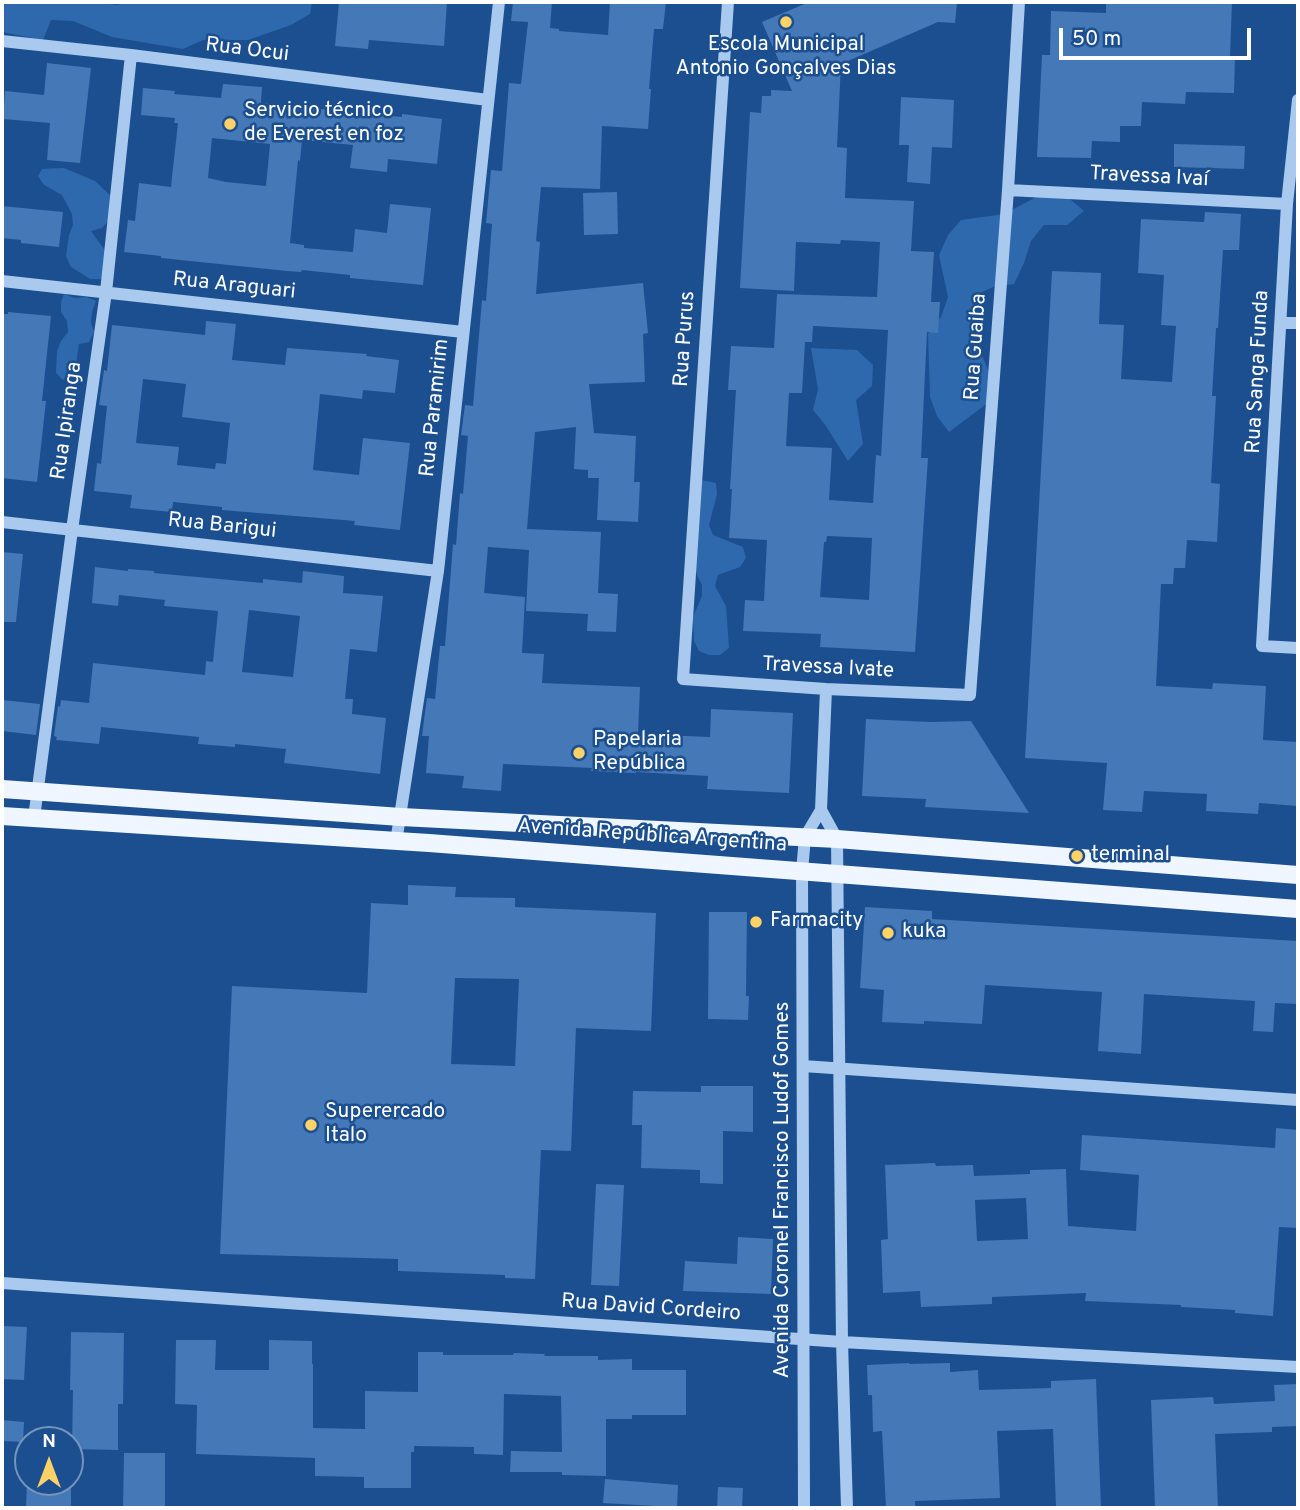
<!DOCTYPE html>
<meta charset="utf-8">
<style>
body{margin:0}
#map{position:relative;width:1300px;height:1510px;overflow:hidden;background:#1b4f8f;font-family:Overpass,sans-serif}
canvas{display:block}
.frame{position:absolute;inset:0;border:4px solid #fff;pointer-events:none}
.north{position:absolute;left:14px;top:1426px;width:70px;height:70px;box-sizing:border-box;background:#1b4f8f;border:2px solid #7695bc;border-radius:50%;rotate:0deg;font-size:19px;font-weight:700;line-height:28px;text-align:center;color:#fff}
.north::after{content:'';display:block;margin:auto;width:24px;height:32px;background:#ffd166;clip-path:polygon(50% 0,100% 100%,50% 72%,0 100%)}
.scale{position:absolute;left:1059px;top:28px;width:192px;height:32px;box-sizing:border-box;border:4px solid #fff;border-top:0;padding-left:9px;font-size:21px;line-height:24px;white-space:nowrap;color:#fff;-webkit-text-stroke:5px #1b4f8f;paint-order:stroke}
</style>
<div id="map">
<canvas width="1300" height="1510"></canvas>
<div class="frame"></div>
<div class="north">N</div>
<div class="scale">50 m</div>
</div>
<script>
const context = document.querySelector('canvas').getContext('2d');
context.lineJoin = 'round';
function fillPath(path, color) { context.fillStyle = color; context.fill(path, 'evenodd'); }
const toPath = rows => new Path2D(rows.map(r => 'M' + r).join(''));
function strokePath(path, color, width, dash) { context.strokeStyle = color; context.lineWidth = width; context.lineCap = dash ? 'butt' : 'round'; context.setLineDash(dash || []); context.stroke(path); }
function label(font, color, halo, rows, align = 'center') {
  context.font = font + ' Overpass,sans-serif'; context.lineWidth = 5; context.setLineDash([]); context.textBaseline = 'middle'; context.strokeStyle = halo; context.fillStyle = color; for (const [text, x, y, turn = 0] of rows) {
    context.save(); context.translate(x, y); context.rotate((+turn || 0) * Math.PI / 180); context.textAlign = isNaN(turn) ? turn : align; if (halo) context.strokeText(text, 0, 0); context.fillText(text, 0, 0); context.restore();
  }
}
const green = toPath([
 [2,2,98,2,116,5,130,2,312,2,310,14,291,25,248,40,203,40,183,49,112,37,73,21,51,20,43,40,2,32],
 [64,168,95,181,111,196,110,219,102,228,91,231,104,249,108,259,108,269,101,279,90,279,71,267,66,256,69,235,73,225,72,214,62,195,44,185,38,176,42,169],
 [1044,193,1065,195,1084,211,1067,225,1044,225,1031,241,1024,263,1014,284,993,287,974,296,975,338,992,380,989,402,949,432,937,416,930,397,928,334,941,317,948,297,939,255,948,235,961,220,1004,214],
 [64,294,75,298,86,297,96,301,92,312,91,322,94,332,89,342,79,344,76,364,70,373,63,380,56,373,57,351,61,341,68,332,67,321,61,312,61,302],
 [811,348,857,350,873,365,872,386,856,400,863,444,848,461,826,426,813,410,818,389],
 [701,480,716,483,717,494,709,525,713,535,743,547,746,558,740,567,718,575,715,586,726,606,729,648,720,655,709,655,699,651,694,641,693,617,702,596,702,585,697,575,693,554]
]);
const building = toPath([
 [339,2,447,2,444,46,369,40,368,49,335,46],
 [513,2,552,2,550,28,559,29,559,31,608,35,610,2,666,2,663,29,654,29,649,89,651,89,648,129,602,126,600,189,541,187,536,241,540,242,536,294,643,283,648,333,643,334,645,382,589,384,594,433,636,436,634,482,640,482,638,522,597,520,599,478,588,478,588,470,574,469,576,427,535,432,527,529,601,532,598,593,618,594,616,632,587,631,588,614,526,611,529,550,488,547,484,593,525,597,522,653,544,654,542,683,640,687,638,734,710,737,711,709,793,713,789,793,707,789,708,776,636,772,636,773,591,771,592,768,503,764,501,791,462,788,464,776,426,773,429,736,422,736,424,720,427,698,435,699,440,646,445,646,453,544,456,545,460,493,463,494,468,436,461,435,465,405,473,406,482,300,486,301,492,224,486,223,491,170,502,171,509,83,521,84,528,22,511,21],
 [809,2,934,2,957,3,955,23,938,22,841,64,837,147,847,148,845,198,914,201,911,251,934,252,931,302,940,302,938,333,927,332,921,458,928,458,915,652,820,647,821,634,743,631,745,600,764,601,767,540,729,538,732,489,730,489,736,390,728,390,731,346,774,348,777,294,877,297,880,242,841,240,840,244,796,242,794,291,740,288,750,112,761,113,762,96,771,96,771,90,792,91,762,22],
 [813,326,888,330,881,456,876,455,873,503,829,500,832,448,786,446,789,393,802,393,805,342,812,342],
 [827,536,872,538,869,600,820,597,824,542,826,542],
 [1106,2,1232,2,1230,56,1235,56,1234,93,1186,92,1185,104,1142,102,1141,126,1120,126,1120,142,1092,141,1091,158,1037,157,1042,55,1050,55,1051,11,1106,13],
 [47,63,91,68,80,163,47,160,50,123,3,119,5,91,44,95],
 [223,84,262,87,261,103,402,117,402,114,442,119,437,164,388,159,387,172,350,168,353,145,302,140,300,161,298,160,290,243,304,245,304,248,353,252,355,229,387,233,390,204,431,208,423,285,350,278,350,275,302,270,301,272,287,271,161,258,161,256,124,252,128,220,135,221,139,183,171,187,172,177,178,123,174,123,175,118,141,115,143,88,175,91,174,94,221,98],
 [212,138,270,144,266,186,226,182,208,178],
 [901,97,954,100,952,148,932,147,930,184,907,182,909,145,899,145],
 [1174,144,1245,146,1244,169,1174,167],
 [617,192,618,234,584,235,583,193],
 [2,206,63,212,59,247,21,243,21,240,2,238],
 [1205,212,1241,214,1239,250,1223,250,1218,328,1216,328,1212,396,1216,396,1211,483,1220,484,1217,542,1187,540,1185,568,1174,568,1173,584,1161,584,1156,686,1212,689,1213,683,1266,686,1263,740,1298,742,1298,806,1259,803,1258,814,1206,811,1207,794,1144,791,1142,812,1103,810,1107,763,1025,758,1052,271,1101,273,1099,324,1124,325,1121,379,1172,382,1176,326,1161,325,1164,275,1138,273,1141,219,1204,222],
 [8,312,51,316,42,401,46,401,37,482,2,478,2,314,8,314],
 [206,321,236,324,232,360,285,365,287,348,367,354,366,356,399,360,395,393,363,390,362,399,320,394,313,470,359,475,363,438,410,443,400,530,354,525,355,521,222,510,222,507,173,502,172,512,130,508,132,495,94,491,97,463,101,464,107,406,99,405,104,370,107,371,112,325,205,335],
 [143,379,186,384,182,417,230,423,226,464,216,463,215,469,177,465,179,447,136,443],
 [2,552,23,554,16,622,2,622],
 [95,567,128,571,128,569,154,571,154,573,263,583,263,579,302,583,303,571,344,576,343,593,383,596,377,652,350,649,345,699,353,699,352,714,386,718,380,774,284,763,286,749,235,744,235,747,198,744,199,737,101,727,99,744,56,740,57,737,54,736,58,706,60,707,61,700,89,703,93,663,205,675,206,661,213,662,218,611,164,606,165,600,119,595,118,606,92,603],
 [249,610,300,616,293,677,242,672],
 [2,700,40,704,36,735,2,731],
 [866,719,930,722,971,721,1029,813,925,807,926,799,862,796],
 [408,885,456,887,455,897,515,898,515,907,656,913,651,1031,576,1028,571,1151,541,1150,535,1279,505,1278,505,1275,398,1271,398,1259,220,1254,232,986,367,993,371,903,408,905],
 [455,978,519,979,515,1066,451,1064],
 [865,907,932,911,932,919,1298,941,1298,1004,1275,1003,1273,1032,1253,1031,1255,1001,1144,994,1141,1054,1098,1051,1102,992,985,985,982,1024,924,1021,924,1024,882,1022,884,990,860,988],
 [709,912,747,912,746,996,749,996,748,1020,708,1019],
 [701,1086,753,1086,753,1132,723,1131,723,1184,700,1183,700,1170,641,1168,642,1125,632,1125,633,1091,701,1092],
 [1276,1128,1298,1130,1296,1161,1298,1161,1298,1228,1279,1227,1273,1316,1235,1313,1235,1310,1181,1307,1181,1305,1085,1301,1086,1293,992,1297,992,1304,921,1307,920,1291,883,1293,881,1240,888,1239,885,1165,935,1163,936,1166,973,1165,974,1176,1030,1174,1030,1170,1066,1169,1068,1226,1136,1231,1139,1175,1080,1170,1082,1135,1275,1148],
 [1026,1198,1028,1239,977,1241,975,1200],
 [596,1184,624,1185,619,1286,591,1285],
 [738,1237,773,1239,771,1294,683,1291,685,1261,737,1264],
 [2,1326,27,1327,24,1380,2,1379],
 [71,1332,124,1333,123,1404,118,1404,118,1450,72,1449,73,1390,70,1390],
 [176,1340,216,1340,215,1370,269,1370,269,1340,312,1341,312,1364,313,1364,313,1428,365,1429,365,1391,418,1392,418,1352,443,1352,443,1355,513,1355,514,1353,545,1354,544,1356,598,1356,598,1360,632,1359,632,1370,686,1370,686,1415,632,1415,632,1419,606,1419,606,1476,562,1475,562,1472,510,1472,511,1451,562,1452,561,1396,504,1394,503,1455,474,1454,474,1447,414,1446,414,1452,411,1452,411,1488,364,1488,364,1477,315,1476,315,1458,196,1454,197,1405,175,1404],
 [909,1363,909,1364,950,1363,950,1372,978,1370,979,1390,1051,1388,1051,1381,1096,1379,1101,1508,1056,1508,1053,1429,997,1431,1000,1498,915,1501,915,1508,886,1508,882,1431,873,1432,872,1395,868,1395,867,1365],
 [1298,1384,1298,1426,1272,1427,1272,1432,1215,1434,1218,1508,1155,1508,1151,1400,1213,1397,1214,1404,1275,1401,1274,1385],
 [2,1420,24,1422,23,1442,2,1441],
 [124,1453,165,1453,165,1508,123,1508],
 [605,1479,678,1485,677,1508,655,1508,655,1506,603,1503],
 [27,1482,71,1482,71,1508,26,1508],
 [718,1487,743,1488,742,1508,717,1508]
]);
const minor = toPath([
 [728,2,683,679,826,689,970,695,1008,190,1019,2],
 [2,41,131,55,488,100],
 [1298,100,1287,204,1262,646,1298,648],
 [1008,190,1287,204],
 [2,281,463,332],
 [1281,323,1298,323],
 [2,522,438,571],
 [821,810,837,839,842,1342,847,1508],
 [34,818,72,530,106,292,131,55],
 [396,842,438,571,499,2],
 [803,1066,1298,1100],
 [2,1283,842,1342,1298,1367],
 [804,1508,802,871,805,837,821,810,826,689]
]);
const major = toPath([
 [2,789,401,817,837,839,1298,875],
 [2,816,429,843,1298,909]
]);
const markers = [
 [786,22,7,"#ffd166"],
 [230,124,7,"#ffd166"],
 [579,753,7,"#ffd166"],
 [1077,856,7,"#ffd166"],
 [756,922,7,"#ffd166"],
 [888,933,7,"#ffd166"],
 [311,1125,7,"#ffd166"]
];
const poiNames = [
 ["Escola Municipal",786,46,"center"],
 ["Antonio Gonçalves Dias",786,70,"center"],
 ["Servicio técnico",244,112],
 ["de Everest en foz",244,136],
 ["Papelaria",593,741],
 ["República",593,765],
 ["terminal",1091,856],
 ["Farmacity",770,922],
 ["kuka",902,933],
 ["Superercado",325,1113],
 ["Italo",325,1137]
];
const streetNames = [
 ["Rua Ocui",247,51,7],
 ["Travessa Ivaí",1149,178,3],
 ["Rua Araguari",234,287,6],
 ["Rua Purus",686,339,-86],
 ["Rua Guaiba",977,347,-86],
 ["Rua Sanga Funda",1259,372,-87],
 ["Rua Paramirim",436,408,-84],
 ["Rua Ipiranga",68,421,-82],
 ["Rua Barigui",222,527,6],
 ["Travessa Ivate",828,669,3],
 ["Avenida República Argentina",652,837,4],
 ["Avenida Coronel Francisco Ludof Gomes",784,1190,-90],
 ["Rua David Cordeiro",651,1309,4]
];
fillPath(green, '#2e69ad');
fillPath(building, '#4478b7');
strokePath(minor, '#a9c9ee', 12);
strokePath(major, '#f0f6ff', 18);
for (const [x, y, r, color] of markers) { const dot = new Path2D(); dot.arc(x, y, r, 0, 2 * Math.PI); context.fillStyle = color; context.fill(dot); strokePath(dot, '#1b4f8f', 2.5); }
label('21px', '#fff', '#1b4f8f', poiNames, 'left');
label('21px', '#fff', '#1b4f8f', streetNames);
</script>
